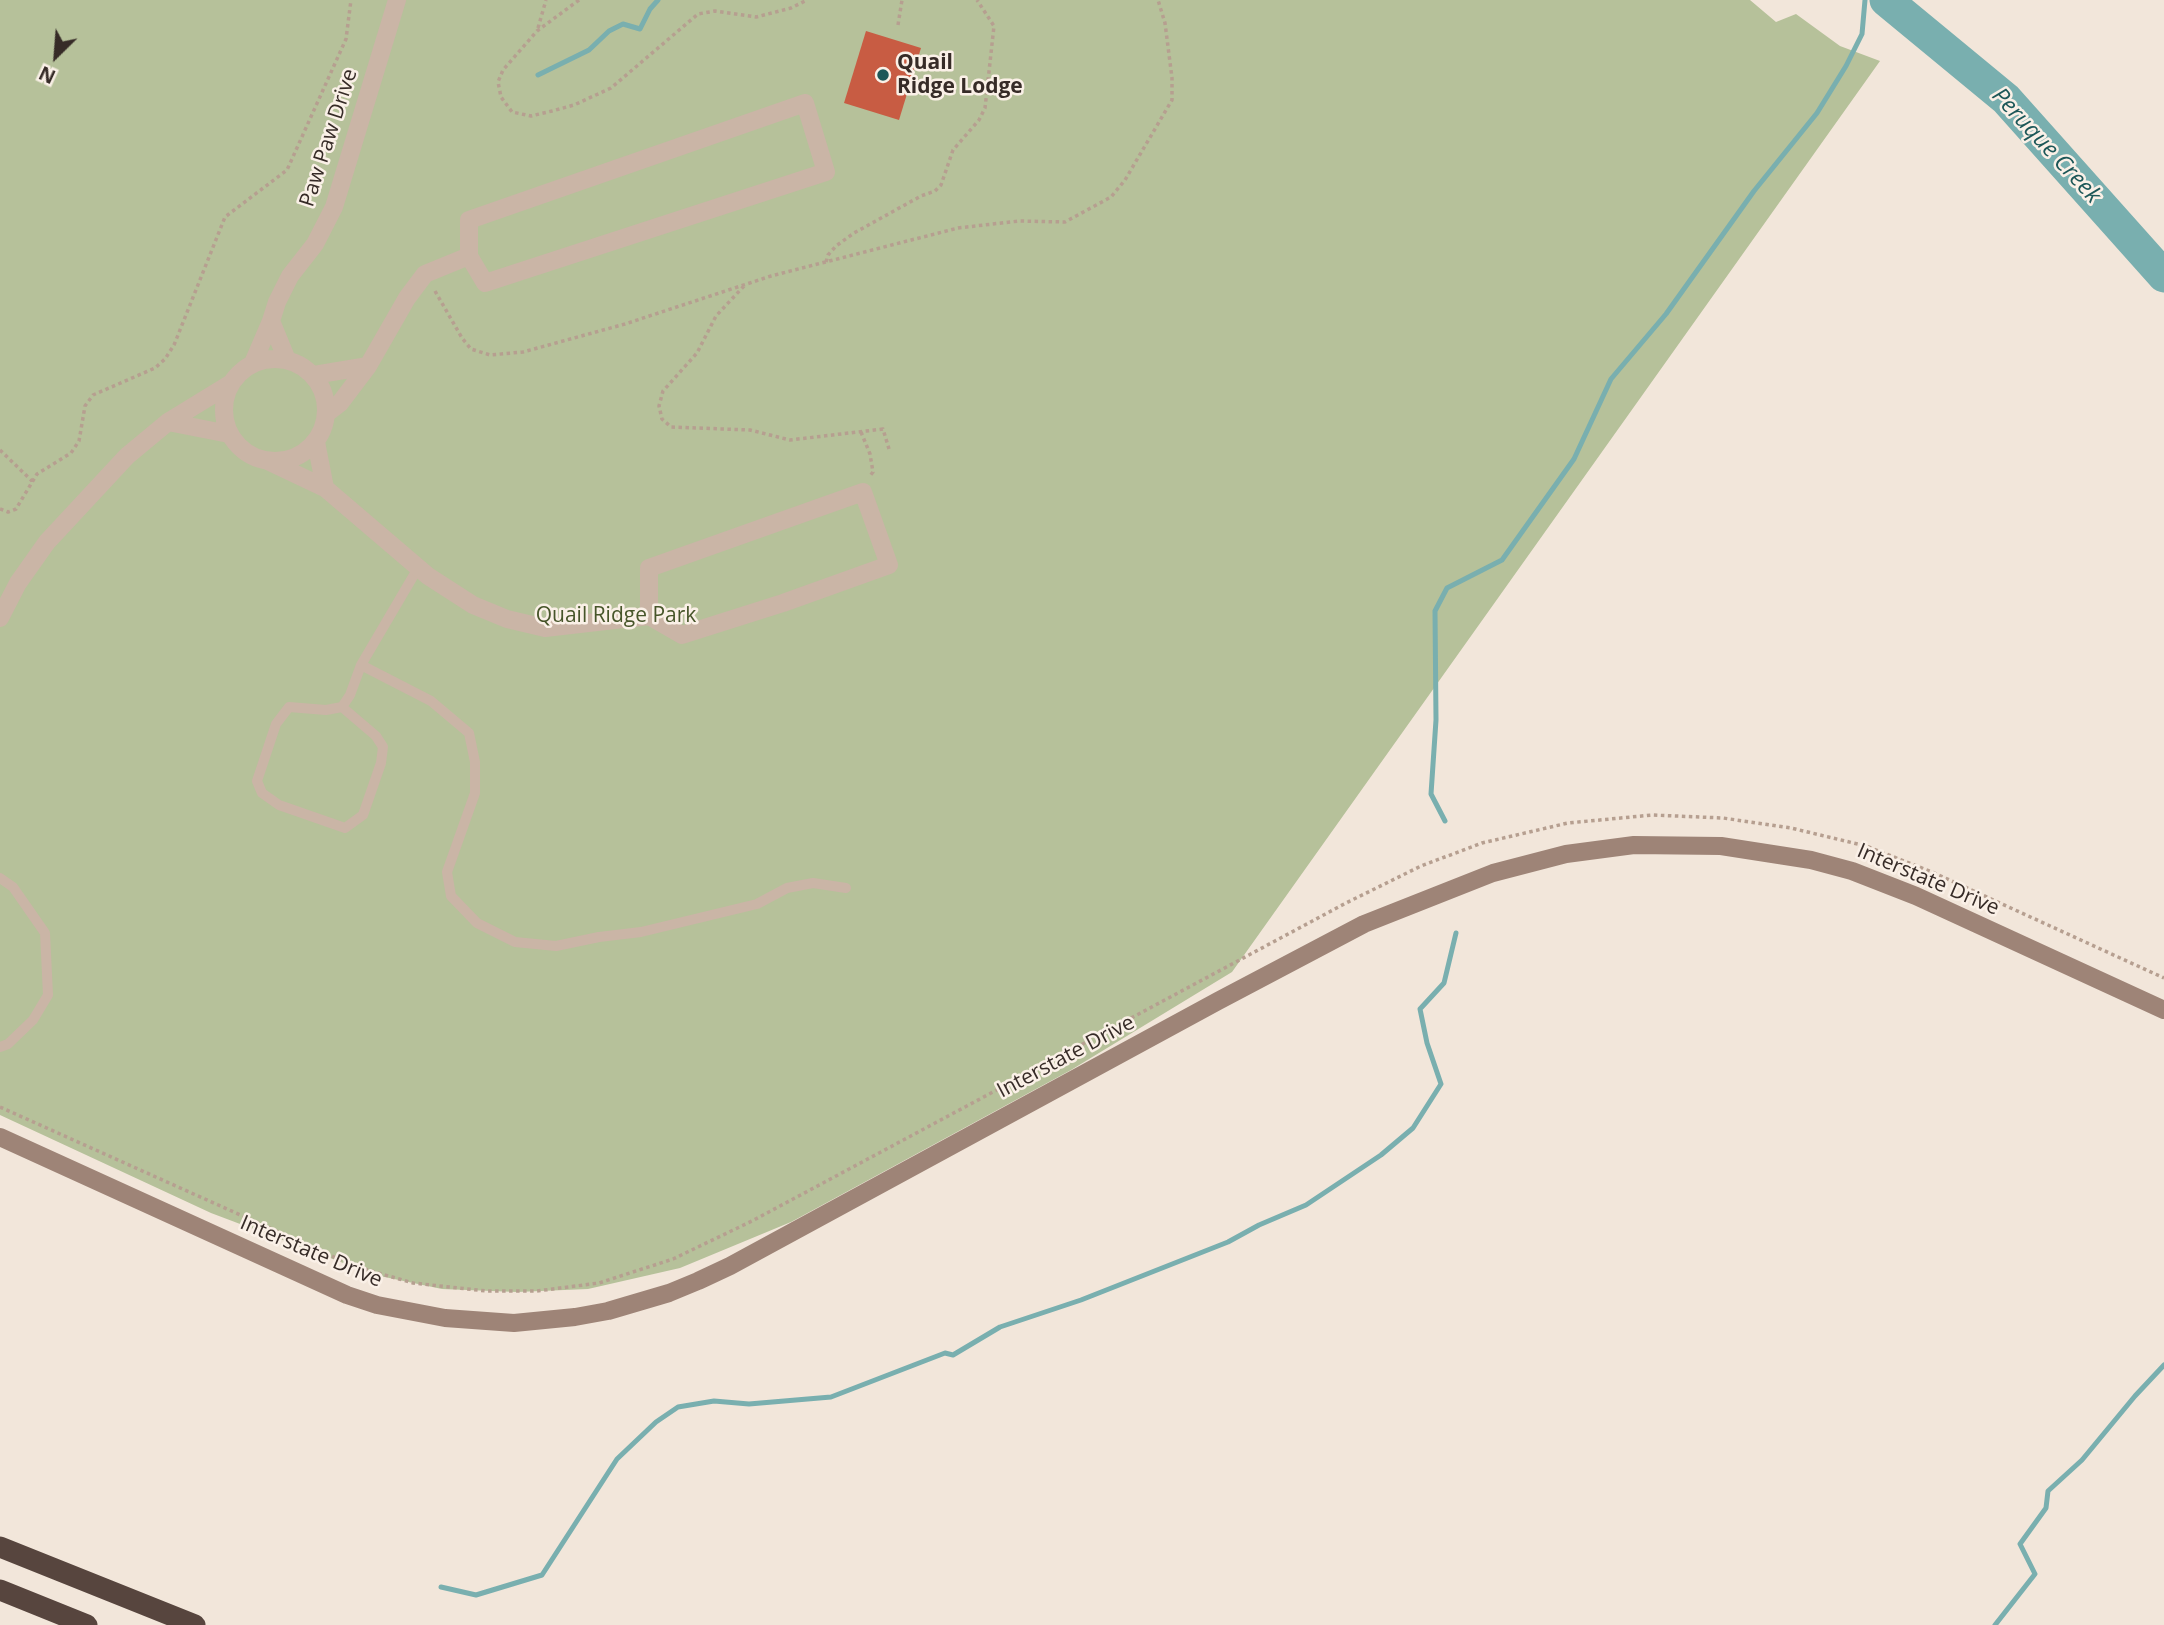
<!DOCTYPE html>
<style>
body{margin:0}
#map{position:relative;width:2164px;height:1625px;overflow:hidden;background:#f2e6da;font-family:"Open Sans",sans-serif}
canvas{display:block}
.north{position:absolute;left:21px;top:21px;width:70px;height:70px;-webkit-text-stroke:5px #faf0e7;paint-order:stroke;rotate:205deg;font-size:19px;font-weight:700;line-height:28px;text-align:center;color:#362b27}
.north::after{content:'';display:block;margin:auto;width:24px;height:32px;background:#362b27;clip-path:polygon(50% 0,100% 100%,50% 72%,0 100%)}
</style>
<div id="map">
<canvas width="2164" height="1625"></canvas>
<div class="north">N</div>
</div>
<script>
const context = document.querySelector('canvas').getContext('2d');
context.lineJoin = 'round';
function fillPath(path, color) { context.fillStyle = color; context.fill(path, 'evenodd'); }
const toPath = rows => new Path2D(rows.map(r => 'M' + r).join(''));
function strokePath(path, color, width, dash) { context.strokeStyle = color; context.lineWidth = width; context.lineCap = dash ? 'butt' : 'round'; context.setLineDash(dash || []); context.stroke(path); }
function label(font, color, halo, rows, align = 'center') {
  context.font = font + ' "Open Sans",sans-serif'; context.lineWidth = 5; context.setLineDash([]); context.textBaseline = 'middle'; context.strokeStyle = halo; context.fillStyle = color; for (const [text, x, y, turn = 0] of rows) {
    context.save(); context.translate(x, y); context.rotate((+turn || 0) * Math.PI / 180); context.textAlign = isNaN(turn) ? turn : align; if (halo) context.strokeText(text, 0, 0); context.fillText(text, 0, 0); context.restore();
  }
}
const green = toPath([
 [0,0,1750,0,1776,22,1796,14,1840,46,1880,61,1232,972,1071,1070,791,1222,680,1268,588,1289,517,1292,442,1289,375,1275,211,1213,0,1115]
]);
const stream = toPath([
 [538,75,589,50,609,31,623,24,640,29,650,9,658,0],
 [1445,821,1431,794,1436,720,1435,611,1447,588,1502,560,1574,459,1611,379,1666,314,1754,191,1817,113,1846,66,1862,34,1865,0],
 [441,1587,476,1595,542,1575,617,1459,656,1422,678,1407,714,1401,749,1404,831,1397,945,1353,953,1355,1000,1327,1081,1300,1228,1242,1259,1225,1306,1205,1381,1155,1413,1128,1441,1084,1427,1043,1420,1009,1444,983,1456,933],
 [1995,1625,2035,1574,2020,1544,2046,1508,2048,1491,2082,1460,2135,1396,2164,1365]
]);
const river = toPath([
 [1886,0,2006,99,2164,276]
]);
const building = toPath([
 [866,31,921,48,899,120,844,103]
]);
const path = toPath([
 [579,0,537,31,503,70,498,82,501,97,512,112,531,116,552,111,574,105,611,88,698,14,715,11,756,17,791,8,807,0],
 [898,25,902,0],
 [538,28,546,0],
 [826,262,828,255,836,246,854,233,921,196,935,191,941,185,953,150,979,120,985,108,994,26,977,0],
 [744,286,716,316,697,353,663,391,659,406,662,419,671,427,750,430,790,440,883,429,889,449],
 [435,291,462,338,471,349,490,355,523,352,625,324,771,276,958,228,1019,221,1065,222,1111,197,1125,180,1172,100,1172,78,1165,23,1158,0],
 [861,432,870,454,873,472,870,476],
 [0,450,32,481],
 [0,509,8,512,16,509,37,474,71,453,79,441,85,406,93,395,155,368,165,359,174,345,225,217,287,170,346,39,351,0],
 [0,1107,354,1266,413,1283,486,1291,537,1291,599,1283,673,1259,752,1221,1346,903,1421,866,1482,843,1568,823,1652,815,1723,818,1791,828,1866,846,1932,872,2164,978]
]);
const service = toPath([
 [361,665,431,701,469,733,475,762,475,793,447,872,451,896,477,923,515,942,556,946,599,937,641,932,757,904,787,888,813,883,846,888],
 [342,707,376,736,383,747,381,763,363,815,345,828,279,805,262,793,257,781,276,724,289,707,326,710,342,707,350,695,361,665,418,568],
 [0,878,13,887,45,933,48,995,33,1020,8,1044,0,1047]
]);
const minor = toPath([
 [805,103,826,172,485,283,469,256,469,220,805,103],
 [271,321,287,360],
 '224 410a51 51 0 1 1 102 0a51 51 0 1 1-102 0Z',
 [253,363,271,321,277,302,290,276,315,244,334,207,397,0],
 [314,375,368,366],
 [327,413,340,403,368,366,407,298,425,274,469,256],
 [168,422,229,434],
 [316,442,325,488],
 [268,461,325,488,428,576,473,605,507,619,545,628,649,616],
 [863,492,889,565,783,603,682,635,649,616,649,568,863,492],
 [0,618,18,583,47,542,127,456,168,422,230,384]
]);
const secondary = toPath([
 [0,1137,347,1295,377,1305,445,1318,514,1323,575,1317,608,1311,669,1293,698,1281,730,1266,1218,1001,1364,924,1493,873,1566,854,1634,845,1721,846,1811,860,1852,871,1916,896,2164,1010]
]);
const motorway = toPath([
 [0,1547,195,1625],
 [0,1590,87,1625]
]);
const markers = [
 [883,75,7,"#1c5758"]
];
const poiNames = [
 ["Quail",897,63],
 ["Ridge Lodge",897,87]
];
const streetNames = [
 ["Paw Paw Drive",329,138,-72],
 ["Interstate Drive",1928,880,23],
 ["Interstate Drive",1066,1057,-28],
 ["Interstate Drive",311,1252,23]
];
const parkNames = [
 ["Quail Ridge Park",616,616]
];
const waterNames = [
 ["Peruque Creek",2046,146,47]
];
fillPath(green, '#b6c19a');
strokePath(stream, '#79afaf', 5);
strokePath(river, '#79afaf', 33);
fillPath(building, '#c85c43');
strokePath(path, '#b69f90', 3.5, [3.5, 3.5]);
strokePath(service, '#cab5a6', 10);
strokePath(minor, '#cab5a6', 18);
strokePath(secondary, '#9e8477', 18);
strokePath(motorway, '#57453e', 21);
for (const [x, y, r, color] of markers) { const dot = new Path2D(); dot.arc(x, y, r, 0, 2 * Math.PI); context.fillStyle = color; context.fill(dot); strokePath(dot, '#faf0e7', 2.5); }
label('bold 21px', '#362b27', '#faf0e7', poiNames, 'left');
label('21px', '#362b27', '#faf0e7', streetNames);
label('21px', '#47552a', '#faf0e7', parkNames);
label('italic 23px', '#1c5758', '#faf0e7', waterNames);
</script>
